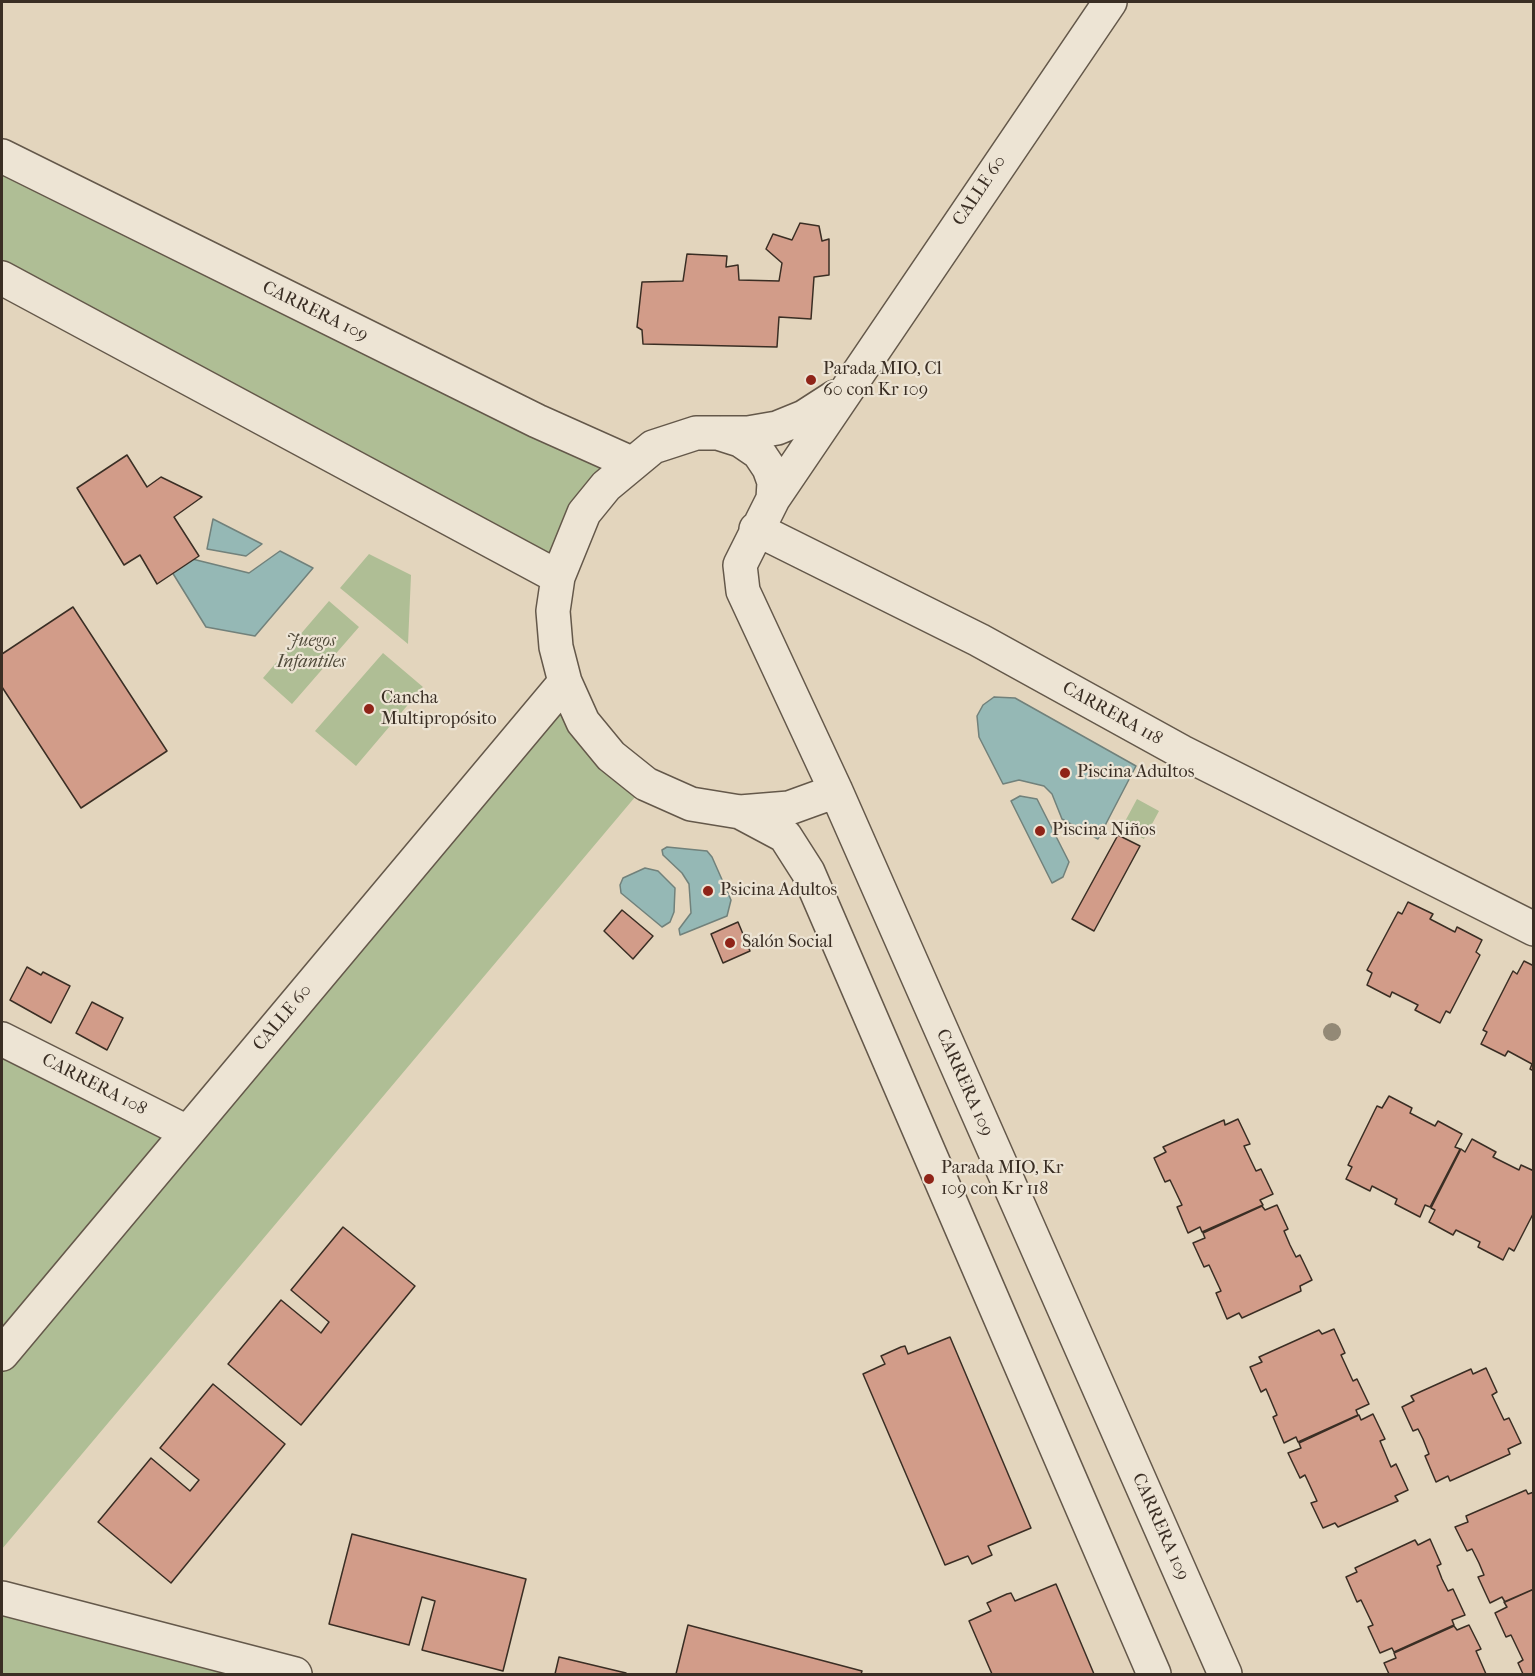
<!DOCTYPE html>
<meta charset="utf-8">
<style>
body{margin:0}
#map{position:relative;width:1535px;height:1676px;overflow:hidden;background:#e3d5bd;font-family:"IM FELL French Canon",serif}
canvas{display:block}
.frame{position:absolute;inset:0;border:3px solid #3a2e24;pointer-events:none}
</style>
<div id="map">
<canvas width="1535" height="1676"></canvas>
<div class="frame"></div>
</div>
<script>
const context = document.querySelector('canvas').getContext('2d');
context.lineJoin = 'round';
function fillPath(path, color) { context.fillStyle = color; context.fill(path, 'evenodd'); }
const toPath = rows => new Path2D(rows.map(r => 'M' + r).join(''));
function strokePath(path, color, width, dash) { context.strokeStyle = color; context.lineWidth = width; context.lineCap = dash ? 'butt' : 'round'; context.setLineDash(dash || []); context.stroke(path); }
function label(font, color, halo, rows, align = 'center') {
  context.font = font + ' "IM FELL French Canon",serif'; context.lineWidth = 4.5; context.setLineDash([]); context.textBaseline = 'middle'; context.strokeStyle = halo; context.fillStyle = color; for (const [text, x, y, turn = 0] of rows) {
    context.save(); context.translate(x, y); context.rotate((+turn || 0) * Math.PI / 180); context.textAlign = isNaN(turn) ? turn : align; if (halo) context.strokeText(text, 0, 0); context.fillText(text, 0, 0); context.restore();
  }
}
const green = toPath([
 [2,156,631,463,558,577,2,278],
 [369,554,411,575,408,644,340,588],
 [329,601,359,627,292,704,263,678],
 [383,653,423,687,356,766,315,731],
 [565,682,646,784,2,1549,2,1039,187,1132],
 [1137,799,1159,811,1144,839,1122,827],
 [2,1598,295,1674,2,1674]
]);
const water = toPath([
 [213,519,262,544,246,556,207,549,213,519],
 [280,551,313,568,255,636,206,627,164,559,172,554,249,573,280,551],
 [994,697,1015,698,1136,766,1098,839,1062,819,1052,794,1044,786,1019,780,1003,784,979,737,977,716,983,705,994,697],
 [1020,796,1037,799,1069,862,1063,877,1052,883,1011,801,1020,796],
 [667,847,707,851,712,857,731,900,727,916,680,935,679,929,691,913,689,884,682,873,663,855,662,850,667,847],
 [645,868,658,871,675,888,674,912,670,922,662,927,621,893,620,885,623,878,645,868]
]);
const building = toPath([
 [800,223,819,226,822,241,829,239,829,275,814,277,811,319,779,317,777,347,643,344,642,330,637,327,642,282,683,281,687,254,727,256,726,267,738,265,739,280,779,281,782,263,766,249,773,234,792,240,800,223],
 [127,455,147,487,161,477,202,497,174,517,199,556,157,584,140,555,124,565,77,488,127,455],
 [73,607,167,751,81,808,2,687,2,654,73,607],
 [1118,835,1140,846,1094,931,1072,919,1118,835],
 [1408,902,1433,914,1430,919,1455,932,1457,927,1482,940,1476,952,1480,955,1450,1013,1446,1011,1440,1023,1415,1010,1418,1005,1392,992,1390,997,1367,985,1372,973,1367,970,1398,912,1402,914,1408,902],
 [622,910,653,936,633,959,604,931,622,910],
 [738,922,750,951,723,963,711,934,738,922],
 [1524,961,1534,966,1534,1071,1530,1069,1532,1064,1508,1051,1505,1056,1481,1044,1487,1032,1483,1030,1513,971,1517,974,1524,961],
 [27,967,41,975,43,972,70,986,51,1023,10,1000,27,967],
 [92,1002,123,1018,107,1050,76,1033,92,1002],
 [1389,1096,1412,1108,1410,1113,1435,1126,1438,1121,1462,1134,1455,1147,1460,1149,1430,1207,1425,1205,1420,1217,1395,1204,1397,1199,1372,1186,1370,1191,1346,1179,1352,1167,1348,1165,1377,1106,1382,1108,1389,1096],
 [1238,1119,1250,1144,1244,1146,1256,1171,1261,1169,1273,1194,1260,1200,1263,1205,1202,1232,1200,1227,1188,1233,1177,1207,1182,1205,1170,1180,1165,1182,1154,1158,1166,1152,1163,1147,1224,1120,1225,1125,1238,1119],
 [1472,1139,1496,1152,1493,1157,1519,1170,1521,1165,1534,1171,1534,1212,1514,1251,1509,1248,1503,1260,1478,1247,1480,1242,1456,1230,1453,1235,1429,1222,1435,1210,1431,1208,1461,1149,1465,1152,1472,1139],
 [1277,1205,1288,1229,1284,1231,1290,1245,1296,1257,1300,1255,1312,1280,1300,1286,1301,1291,1242,1318,1239,1313,1227,1319,1216,1293,1221,1291,1209,1265,1204,1267,1193,1243,1205,1238,1203,1233,1262,1206,1265,1210,1277,1205],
 [343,1227,415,1286,301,1425,228,1364,281,1300,321,1333,329,1322,291,1290,343,1227],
 [1334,1329,1345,1353,1341,1355,1353,1381,1357,1379,1369,1404,1356,1410,1358,1415,1298,1442,1296,1437,1284,1443,1273,1417,1277,1415,1266,1389,1261,1392,1250,1367,1262,1362,1259,1357,1319,1330,1322,1334,1334,1329],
 [950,1337,1031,1528,988,1546,992,1555,972,1564,968,1556,945,1565,863,1374,885,1364,881,1356,901,1347,905,1346,908,1354,950,1337],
 [1486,1368,1497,1392,1492,1395,1504,1420,1509,1418,1521,1443,1508,1449,1510,1454,1450,1481,1448,1476,1436,1482,1425,1456,1429,1454,1423,1439,1418,1429,1413,1431,1402,1407,1414,1401,1411,1396,1471,1369,1473,1374,1486,1368],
 [213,1384,285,1444,171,1583,98,1522,151,1458,190,1491,199,1480,160,1448,213,1384],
 [1373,1414,1385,1439,1380,1441,1391,1467,1396,1464,1408,1490,1395,1496,1398,1501,1338,1527,1335,1523,1323,1528,1311,1503,1317,1501,1305,1475,1300,1478,1288,1453,1301,1448,1299,1443,1359,1415,1361,1420,1373,1414],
 [1526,1490,1528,1494,1534,1492,1534,1589,1505,1602,1502,1597,1490,1603,1478,1577,1484,1575,1479,1563,1472,1549,1467,1551,1455,1527,1468,1522,1466,1516,1526,1490],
 [352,1534,526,1579,503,1671,422,1650,435,1601,422,1597,409,1645,329,1624,352,1534],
 [1430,1539,1441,1564,1437,1566,1442,1579,1448,1591,1453,1589,1465,1615,1452,1620,1454,1625,1394,1652,1392,1648,1380,1653,1368,1627,1373,1625,1361,1600,1357,1602,1346,1577,1357,1572,1355,1568,1415,1540,1418,1545,1430,1539],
 [1056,1584,1094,1674,992,1674,969,1621,991,1611,987,1603,1007,1594,1011,1593,1015,1601,1056,1584],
 [1534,1589,1534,1674,1523,1674,1518,1663,1523,1660,1511,1635,1506,1637,1495,1613,1507,1607,1504,1602,1534,1589],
 [688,1625,862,1671,861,1674,676,1674,688,1625],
 [1469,1625,1481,1649,1476,1651,1486,1674,1389,1674,1384,1663,1396,1658,1394,1653,1454,1626,1457,1630,1469,1625],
 [559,1657,626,1673,625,1674,555,1674,559,1657]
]);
const minor = toPath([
 [2,156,537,421,631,463],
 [2,278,558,577],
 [721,433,748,433,777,428,804,417,835,397],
 [773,499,1110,2],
 [756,529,979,640,1182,752,1534,929],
 [836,791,789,808,740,812,691,804,646,784,611,756,583,722,565,682,556,647,553,611,558,577,584,513,606,486,653,447,696,433,718,433,740,440,759,453,769,468,774,482,773,499,740,565,743,591,836,791,1225,1674],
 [740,812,785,836,808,872,1154,1674],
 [2,1039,187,1132],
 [2,1354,565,682],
 [2,1598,295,1674]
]);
const trees = [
 [1332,1032]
];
const markers = [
 [811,380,6,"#8f2418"],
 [369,709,6,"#8f2418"],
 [1065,773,6,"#8f2418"],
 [1040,831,6,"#8f2418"],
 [708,891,6,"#8f2418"],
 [730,943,6,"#8f2418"],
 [929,1179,6,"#8f2418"]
];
const streetNames = [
 ["CALLE 60",980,191,-56],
 ["CARRERA 109",315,312,26],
 ["CARRERA 118",1112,714,29],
 ["CALLE 60",283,1018,-50],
 ["CARRERA 109",964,1083,66],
 ["CARRERA 108",94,1085,27],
 ["CARRERA 109",1160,1527,66]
];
const poiNames = [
 ["Parada MIO, Cl",823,370],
 ["60 con Kr 109",823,391],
 ["Cancha",381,699],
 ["Multipropósito",381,720],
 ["Piscina Adultos",1077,773],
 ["Piscina Niños",1052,831],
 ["Psicina Adultos",720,891],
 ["Salón Social",742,943],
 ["Parada MIO, Kr",941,1169],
 ["109 con Kr 118",941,1190]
];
const parkNames = [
 ["Juegos",311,642],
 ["Infantiles",311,663]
];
fillPath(green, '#afbe95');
fillPath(water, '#95b8b5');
strokePath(water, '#71817b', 1.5);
fillPath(building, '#d29c89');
strokePath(building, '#3a2e24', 1.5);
strokePath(minor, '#64584a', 36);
strokePath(minor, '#ede4d4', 33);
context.fillStyle = '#938976';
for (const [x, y] of trees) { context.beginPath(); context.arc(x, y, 9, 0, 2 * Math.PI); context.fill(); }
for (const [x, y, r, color] of markers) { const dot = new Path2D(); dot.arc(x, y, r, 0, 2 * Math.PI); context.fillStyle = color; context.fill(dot); strokePath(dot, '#ede4d4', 2); }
label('18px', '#3a2e24', '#ede4d4', streetNames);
label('18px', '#3a2e24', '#ede4d4', poiNames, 'left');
label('italic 18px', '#514b3b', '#ede4d4', parkNames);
</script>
